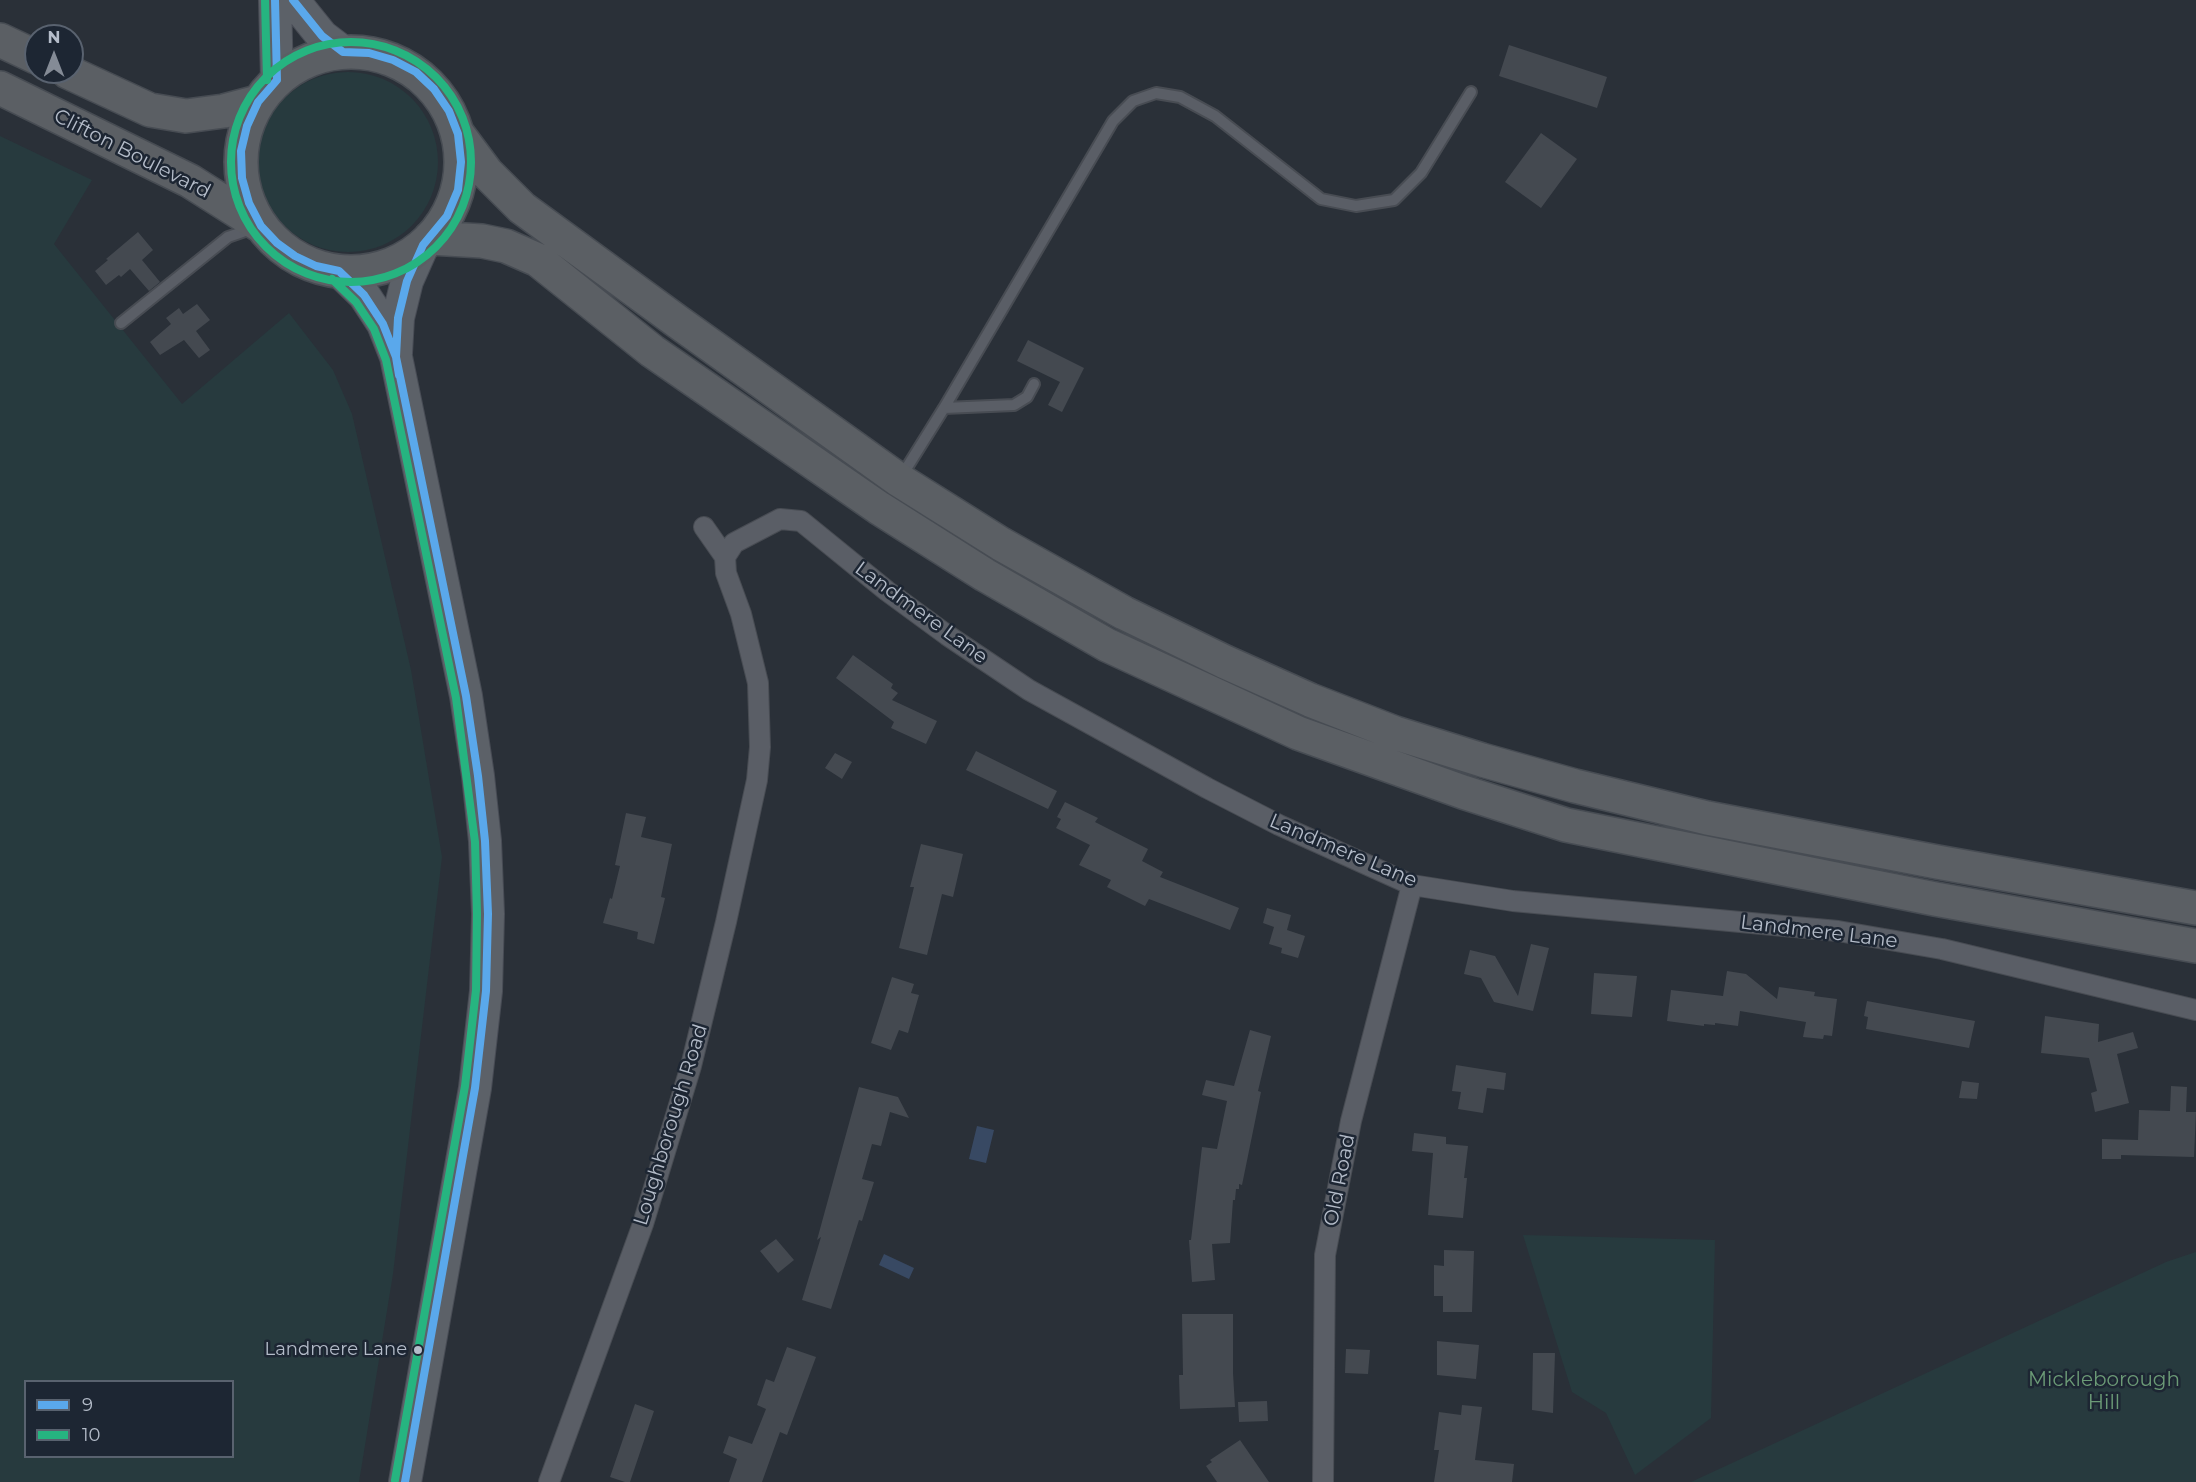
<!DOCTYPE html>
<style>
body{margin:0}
#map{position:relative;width:2196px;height:1482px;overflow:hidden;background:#2a3038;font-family:Montserrat,sans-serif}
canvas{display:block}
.legend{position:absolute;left:24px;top:1380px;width:210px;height:78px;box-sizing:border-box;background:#1d2633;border:2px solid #59626f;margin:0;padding:8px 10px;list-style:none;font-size:18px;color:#b4bcc9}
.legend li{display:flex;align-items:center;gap:12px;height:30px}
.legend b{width:30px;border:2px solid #59626f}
.north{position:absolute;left:24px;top:24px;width:60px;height:60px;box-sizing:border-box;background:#1d2633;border:2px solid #59626f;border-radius:50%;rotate:0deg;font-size:16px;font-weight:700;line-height:24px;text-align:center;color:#b4bcc9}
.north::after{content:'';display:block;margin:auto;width:21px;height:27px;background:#848b96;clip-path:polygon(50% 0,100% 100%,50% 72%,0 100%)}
</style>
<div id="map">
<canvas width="2196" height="1482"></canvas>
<ul class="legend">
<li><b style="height:8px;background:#5aa8eb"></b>9</li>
<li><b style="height:8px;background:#26b480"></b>10</li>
</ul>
<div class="north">N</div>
</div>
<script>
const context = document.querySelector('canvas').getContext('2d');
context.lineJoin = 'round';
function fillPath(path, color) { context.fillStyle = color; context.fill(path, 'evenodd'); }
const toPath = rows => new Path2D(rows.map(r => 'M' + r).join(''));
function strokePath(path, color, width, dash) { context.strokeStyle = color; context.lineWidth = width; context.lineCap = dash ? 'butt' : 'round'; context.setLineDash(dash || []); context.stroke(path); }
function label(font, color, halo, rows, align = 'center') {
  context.font = font + ' Montserrat,sans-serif'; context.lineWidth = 5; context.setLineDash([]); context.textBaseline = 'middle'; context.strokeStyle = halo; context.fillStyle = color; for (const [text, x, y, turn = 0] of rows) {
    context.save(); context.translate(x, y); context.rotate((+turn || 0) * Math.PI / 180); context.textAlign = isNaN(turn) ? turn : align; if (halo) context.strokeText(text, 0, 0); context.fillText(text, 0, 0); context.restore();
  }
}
const green = toPath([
 '258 162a90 90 0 1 1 180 0a90 90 0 1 1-180 0Z',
 [0,136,92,180,54,244,182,404,289,313,333,370,352,414,411,670,442,857,393,1274,359,1482,0,1482],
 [26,1382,232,1382,232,1456,26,1456],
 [1523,1235,1715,1240,1711,1418,1635,1475,1606,1413,1572,1392],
 [2196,1252,2196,1482,1691,1482,2166,1262]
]);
const water = toPath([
 [977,1126,994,1130,986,1163,969,1159],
 [884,1254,914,1268,909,1279,879,1265]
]);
const building = toPath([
 [1509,45,1607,77,1597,108,1499,76],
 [1541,133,1577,159,1541,208,1505,182],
 [138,232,153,250,142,260,160,282,149,291,130,269,121,277,119,275,106,285,95,271,108,260,106,259],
 [197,304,210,320,196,331,210,350,199,358,184,340,160,355,150,342,171,324,166,318,179,308,183,314],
 [1028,340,1084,368,1062,412,1048,405,1060,382,1017,361],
 [853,655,893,684,891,688,898,693,892,700,937,721,926,744,891,728,894,722,836,678],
 [976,751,1057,791,1048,809,966,770],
 [835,753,852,762,842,779,825,768],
 [1065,802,1098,818,1095,822,1148,849,1142,861,1163,872,1160,877,1239,908,1230,930,1149,899,1145,906,1107,887,1111,880,1079,865,1090,845,1056,828,1061,819,1057,817],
 [626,813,646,817,641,837,672,844,661,897,665,898,654,944,637,939,638,932,603,923,610,898,612,899,620,866,615,865],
 [921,844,963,854,953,897,942,894,927,955,899,948,914,887,910,887],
 [1267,908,1291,915,1287,930,1305,936,1298,958,1281,953,1282,948,1269,944,1274,927,1263,923],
 [1531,944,1549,948,1533,1011,1494,1002,1481,978,1464,974,1470,950,1495,956,1518,996],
 [1727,971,1746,974,1777,999,1779,987,1815,992,1814,996,1837,999,1832,1036,1824,1035,1823,1039,1803,1037,1806,1022,1740,1011,1738,1026,1715,1023,1715,1025,1704,1024,1704,1026,1667,1021,1671,990,1723,996],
 [1594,973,1637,976,1632,1017,1591,1014],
 [892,977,914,984,911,993,919,995,908,1033,899,1030,891,1050,871,1043],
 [1867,1001,1975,1021,1969,1048,1866,1029,1868,1017,1864,1016],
 [2045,1016,2099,1024,2098,1042,2133,1032,2138,1048,2117,1054,2129,1103,2095,1112,2091,1093,2097,1091,2089,1058,2041,1053],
 [1250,1030,1271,1036,1258,1091,1261,1092,1242,1185,1239,1184,1239,1189,1236,1189,1235,1200,1233,1200,1230,1243,1212,1244,1215,1280,1192,1282,1189,1240,1191,1240,1202,1147,1217,1149,1227,1101,1202,1095,1206,1080,1234,1086],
 [1456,1065,1506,1073,1504,1090,1487,1088,1483,1113,1458,1109,1461,1092,1452,1091],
 [1962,1081,1979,1083,1977,1099,1959,1098],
 [2171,1086,2187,1087,2186,1112,2196,1112,2194,1157,2121,1155,2121,1159,2102,1159,2102,1139,2138,1140,2139,1110,2170,1111],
 [859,1087,898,1097,909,1118,890,1112,881,1146,872,1144,862,1179,874,1182,862,1221,859,1220,831,1309,802,1300,821,1237,817,1240],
 [1414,1133,1446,1137,1446,1144,1468,1146,1464,1178,1467,1178,1463,1218,1428,1215,1433,1153,1412,1151],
 [776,1239,794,1260,778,1273,760,1251],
 [1444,1250,1474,1251,1472,1312,1443,1312,1443,1296,1434,1296,1434,1265,1444,1266],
 [1182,1314,1233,1314,1233,1373,1235,1407,1180,1409,1179,1375,1183,1375],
 [1437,1341,1479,1345,1476,1379,1437,1375],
 [787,1347,816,1357,787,1435,780,1432,762,1482,729,1482,737,1459,723,1453,729,1436,752,1444,766,1409,757,1405,766,1379,774,1382],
 [1346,1349,1370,1350,1368,1374,1345,1373],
 [1533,1353,1555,1353,1553,1413,1532,1410],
 [1267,1401,1268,1421,1239,1422,1238,1402],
 [635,1404,654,1411,630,1482,625,1482,610,1477],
 [1462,1405,1482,1407,1475,1460,1514,1464,1512,1482,1434,1482,1439,1450,1434,1450,1439,1412,1461,1415],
 [1240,1440,1269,1482,1217,1482,1206,1466,1212,1462,1210,1460]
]);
const service = toPath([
 [121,323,228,237,254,228],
 [944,408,1113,121,1133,101,1156,93,1180,97,1215,116,1321,199,1356,206,1394,200,1421,173,1471,92],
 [901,477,944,408,1014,405,1027,397,1034,384]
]);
const minor = toPath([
 [704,527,725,557,734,543,780,519,801,521,887,591,947,635,1029,690,1207,788,1279,825,1412,885,1513,901,1838,931,1942,949,2196,1010],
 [549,1482,643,1224,691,1066,726,922,757,780,760,747,758,683,741,614,726,573,725,557],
 [1323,1482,1325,1255,1351,1121,1412,885]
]);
const primary = toPath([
 [275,0,277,80],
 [293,0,322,36,343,52],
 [339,271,364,295,383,324,396,357,466,696,478,776,485,841,488,914,486,991,475,1088,405,1482],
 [396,353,398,318,407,281,423,245]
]);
const trunk = toPath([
 [0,40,36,57],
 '241 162a110 110 0 1 1 220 0a110 110 0 1 1-220 0Z',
 [68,72,150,110,186,116,224,111,258,102],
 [0,88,190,181,261,226],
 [458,134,487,173,522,208,678,322,899,480,1001,544,1124,613,1225,662,1310,700,1395,733,1482,760,1575,786,1707,818,1937,862,2196,908],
 [430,238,482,241,506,246,538,260,652,351,879,508,985,575,1107,645,1298,733,1463,792,1566,825,1935,899,2196,946]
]);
const bus1 = toPath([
 [275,0,277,80,258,102,247,126,241,151,242,178,249,203,261,226,277,243,295,256,316,266,339,271,364,295,383,324,396,357,399,375],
 [293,0,322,36,343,52,369,53,393,60,416,72,434,89,449,111,458,134,461,162,458,190,447,216,423,245,407,281,398,318,396,357,466,696,478,776,485,841,488,914,486,991,475,1088,405,1482]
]);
const bus2 = toPath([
 [265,0,267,80],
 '231 162a120 120 0 1 1 240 0a120 120 0 1 1-240 0Z',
 [332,279,356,302,374,329,386,360,456,698,475,842,477,914,476,990,465,1086,395,1480]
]);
const markers = [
 [418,1350,5,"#b4bcc9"]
];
const busNames = [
 ["Landmere Lane",407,1350]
];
const streetNames = [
 ["Clifton Boulevard",132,154,27],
 ["Landmere Lane",921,613,36],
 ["Landmere Lane",1343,851,23],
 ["Landmere Lane",1819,932,7],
 ["Loughborough Road",671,1125,-73],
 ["Old Road",1340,1180,-79]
];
const parkNames = [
 ["Mickleborough",2104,1380],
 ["Hill",2104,1403]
];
fillPath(green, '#273a3e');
fillPath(water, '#384963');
fillPath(building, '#444950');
strokePath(service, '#484c53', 14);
strokePath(minor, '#484c53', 22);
strokePath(primary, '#484c55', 34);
strokePath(trunk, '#474c53', 36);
strokePath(service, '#5a5e66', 10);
strokePath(minor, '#5a5e66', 20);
strokePath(primary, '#5c6168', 32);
strokePath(trunk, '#5b5f64', 33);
strokePath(bus1, '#5aa8eb', 8);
strokePath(bus2, '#26b480', 8);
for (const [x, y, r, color] of markers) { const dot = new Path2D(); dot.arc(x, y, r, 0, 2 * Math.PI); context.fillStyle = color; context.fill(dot); strokePath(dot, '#1d2633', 2); }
label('18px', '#b4bcc9', '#1d2633', busNames, 'right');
label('20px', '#b4bcc9', '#1d2633', streetNames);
label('20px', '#6b9a76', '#1d2633', parkNames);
</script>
